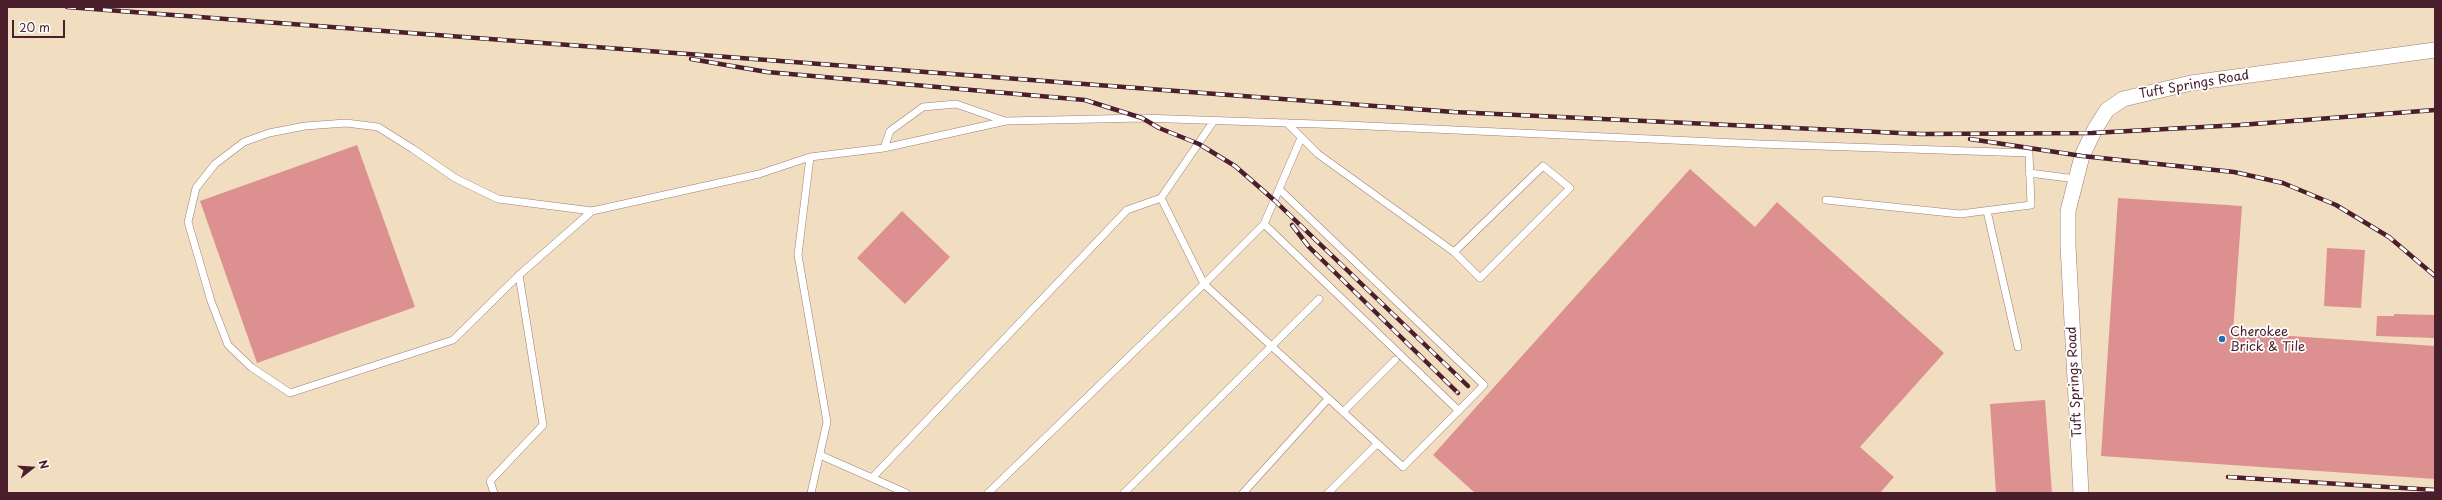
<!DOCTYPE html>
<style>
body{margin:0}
#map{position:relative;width:2442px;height:500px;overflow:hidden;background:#f1dec0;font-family:"Playpen Sans",sans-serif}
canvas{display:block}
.frame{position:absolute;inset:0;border:8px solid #4a1f2b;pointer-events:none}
.north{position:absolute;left:12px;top:448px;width:40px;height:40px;-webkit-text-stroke:3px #fff;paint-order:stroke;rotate:73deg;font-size:11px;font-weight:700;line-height:16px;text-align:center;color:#4a1f2b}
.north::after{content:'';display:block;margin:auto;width:14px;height:18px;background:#4a1f2b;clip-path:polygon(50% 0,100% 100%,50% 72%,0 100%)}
.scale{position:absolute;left:12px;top:20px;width:53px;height:18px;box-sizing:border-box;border:2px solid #4a1f2b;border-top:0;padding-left:5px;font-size:12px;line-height:14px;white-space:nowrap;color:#4a1f2b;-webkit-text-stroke:3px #fff;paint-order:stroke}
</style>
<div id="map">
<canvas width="2442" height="500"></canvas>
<div class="frame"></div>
<div class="north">N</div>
<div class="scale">20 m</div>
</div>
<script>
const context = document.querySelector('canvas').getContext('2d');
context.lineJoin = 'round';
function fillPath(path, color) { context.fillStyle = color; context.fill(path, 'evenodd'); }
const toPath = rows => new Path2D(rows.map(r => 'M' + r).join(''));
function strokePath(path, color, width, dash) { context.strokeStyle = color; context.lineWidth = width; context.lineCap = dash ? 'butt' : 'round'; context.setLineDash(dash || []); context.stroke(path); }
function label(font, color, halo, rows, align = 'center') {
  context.font = font + ' "Playpen Sans",sans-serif'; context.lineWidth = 3.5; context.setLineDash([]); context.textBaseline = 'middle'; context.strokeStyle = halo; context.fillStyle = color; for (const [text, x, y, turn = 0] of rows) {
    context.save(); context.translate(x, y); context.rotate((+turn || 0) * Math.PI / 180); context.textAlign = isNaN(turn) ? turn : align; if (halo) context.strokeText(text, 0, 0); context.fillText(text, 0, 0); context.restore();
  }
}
const building = toPath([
 [357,145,415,307,257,363,200,201],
 [1690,169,1755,227,1777,202,1944,353,1860,447,1894,477,1880,493,1475,493,1433,455],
 [2118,198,2242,206,2233,332,2435,346,2435,479,2101,456],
 [902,211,950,257,905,304,857,258],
 [2327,248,2365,250,2361,308,2324,306],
 [2394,314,2435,315,2435,338,2376,336,2377,316,2394,316],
 [2045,400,2052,493,1996,493,1990,404]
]);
const lane = toPath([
 [1287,123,1318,154,1454,252,1480,278,1570,188,1543,166,1454,252],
 [1301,138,1264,224,1459,411],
 [884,148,890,131,923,107,956,104,1005,121],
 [810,157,798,255,827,422,811,493],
 [2029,173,2076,179],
 [592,211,519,275,453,340,290,393,251,367,228,345,211,301,188,222,196,188,215,164,244,142,269,133,305,126,346,123,378,127,413,149,455,178,498,199,592,211,759,174,810,157,884,148,1006,121,1142,118,1346,125,1759,144,2029,153,2031,205,1960,214,1826,200],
 [1987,211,2018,347],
 [1264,224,1204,284,1403,467,1484,385,1279,189],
 [1343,412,1395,360],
 [820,455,906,493],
 [872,478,1127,210,1161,198],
 [494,493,490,481,543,425,519,275],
 [988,493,1204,284,1161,198,1213,122],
 [1124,493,1319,299],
 [1243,493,1328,399],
 [1328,493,1377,444]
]);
const street = toPath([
 [2081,493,2068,246,2068,211,2082,156,2095,129,2107,110,2123,99,2191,83,2435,50]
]);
const rail = toPath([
 [67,7,1454,112,1921,134,2092,133,2240,125,2435,110],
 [691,59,767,72,1085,100,1142,118,1159,128,1199,144,1235,166,1274,200,1468,386],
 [1970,139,2082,156,2234,172,2283,183,2336,205,2389,237,2435,276],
 [1292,225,1309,247,1458,393],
 [2228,477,2435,490]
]);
const markers = [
 [2222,339,4,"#1f6fb2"]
];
const streetNames = [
 ["Tuft Springs Road",2194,85,-10],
 ["Tuft Springs Road",2075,382,-93]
];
const poiNames = [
 ["Cherokee",2230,332],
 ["Brick & Tile",2230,347]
];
fillPath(building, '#dc908f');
strokePath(lane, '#9e7e76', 8);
strokePath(street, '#9e7e76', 16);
strokePath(lane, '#fff', 7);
strokePath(street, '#fff', 15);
strokePath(rail, '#4a1f2b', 4.5);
strokePath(rail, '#fff', 3, [9]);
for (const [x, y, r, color] of markers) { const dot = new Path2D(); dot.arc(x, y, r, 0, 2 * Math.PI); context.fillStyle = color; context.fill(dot); strokePath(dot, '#fff', 1.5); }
label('13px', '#4a1f2b', '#fff', streetNames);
label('13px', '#4a1f2b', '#fff', poiNames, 'left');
</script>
